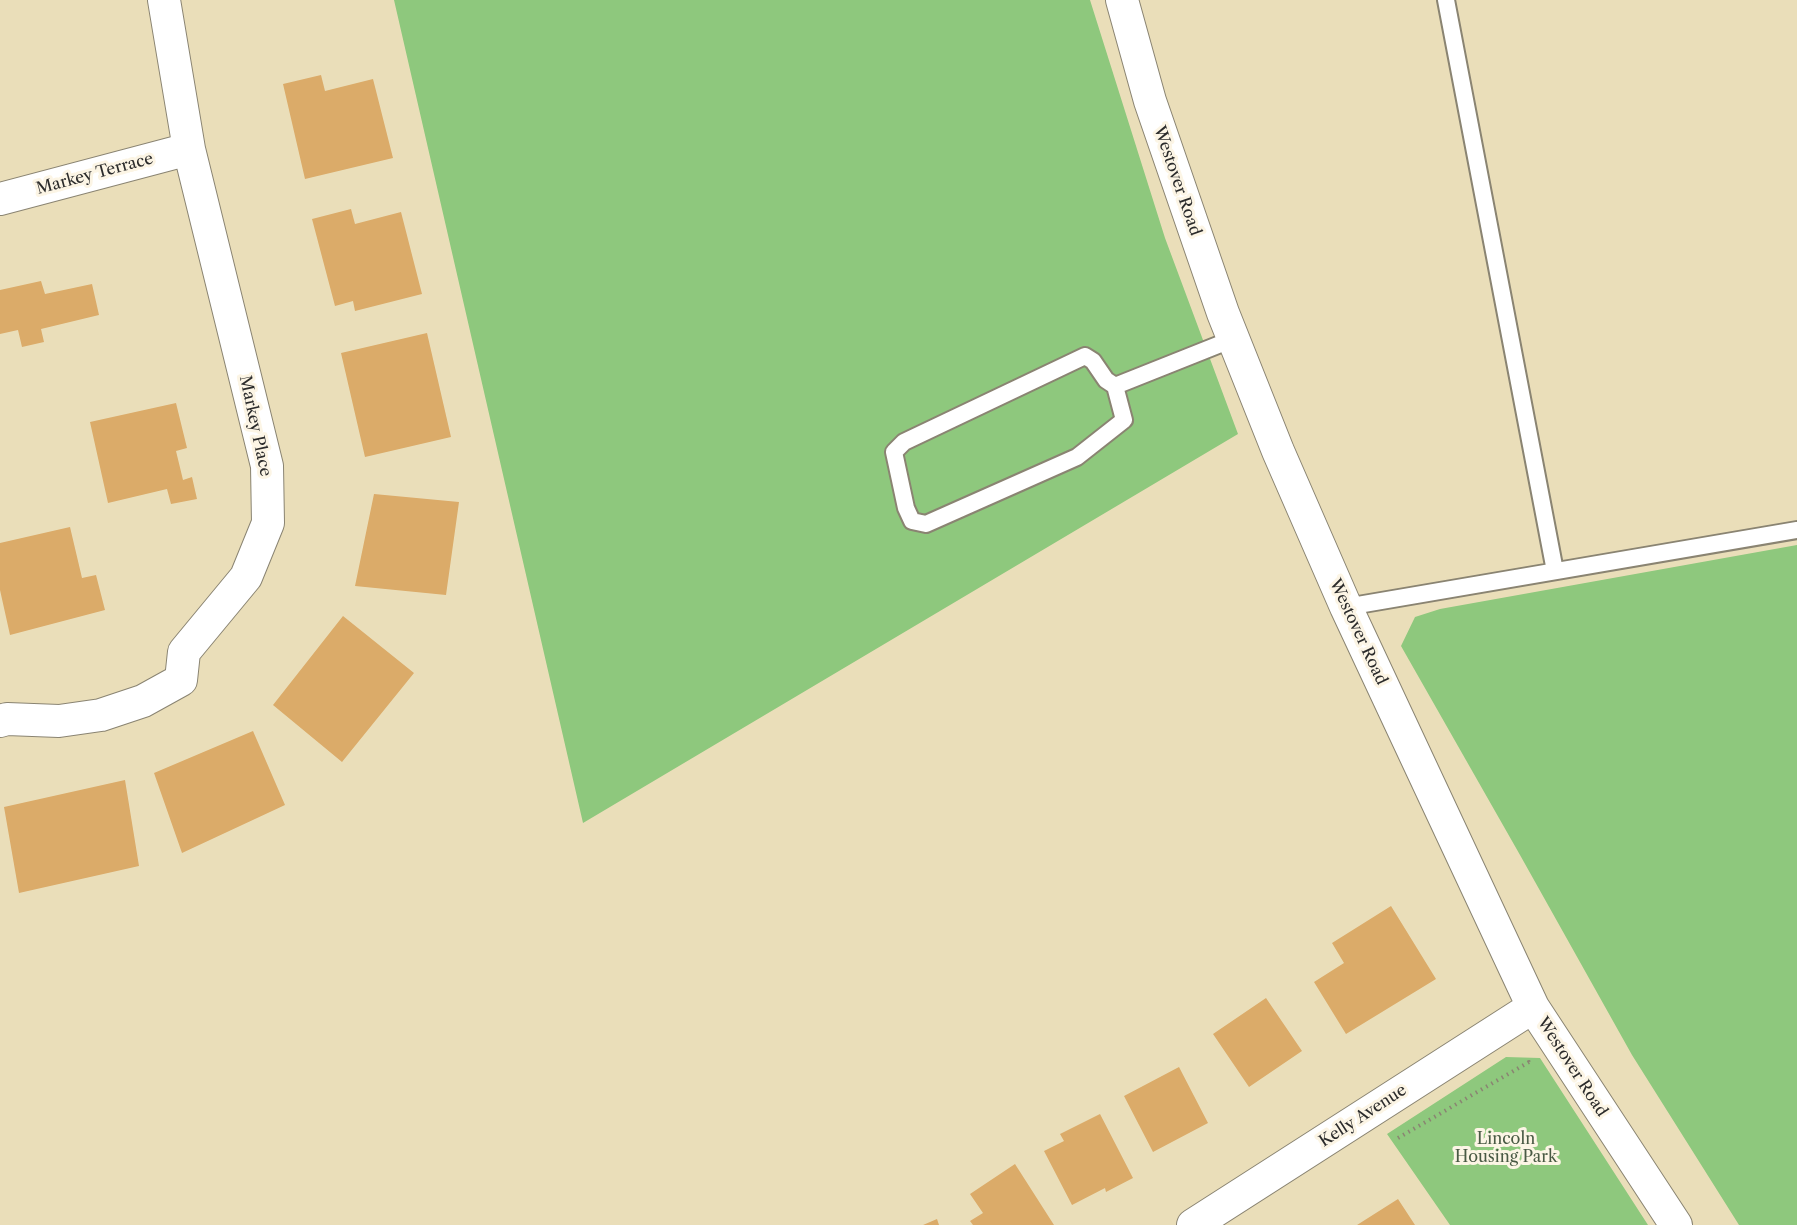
<!DOCTYPE html>
<style>
body{margin:0}
canvas{display:block;background:#eadeb9}
</style>
<canvas width="1797" height="1225"></canvas>
<script>
const context = document.querySelector('canvas').getContext('2d');
context.lineJoin = 'round';
function fillPath(path, color) { context.fillStyle = color; context.fill(path, 'evenodd'); }
const toPath = rows => new Path2D(rows.map(r => 'M' + r).join(''));
function strokePath(path, color, width, dash) { context.strokeStyle = color; context.lineWidth = width; context.lineCap = dash ? 'butt' : 'round'; context.setLineDash(dash || []); context.stroke(path); }
function label(font, color, halo, rows, align = 'center') {
  context.font = font + ' "Libre Caslon Text",serif'; context.lineWidth = 6; context.setLineDash([]); context.textBaseline = 'middle'; context.strokeStyle = halo; context.fillStyle = color; for (const [text, x, y, turn = 0] of rows) {
    context.save(); context.translate(x, y); context.rotate((+turn || 0) * Math.PI / 180); context.textAlign = isNaN(turn) ? turn : align; if (halo) context.strokeText(text, 0, 0); context.fillText(text, 0, 0); context.restore();
  }
}
const green = toPath([
 [394,0,1090,0,1165,238,1238,434,583,823],
 [1797,545,1797,1225,1739,1225,1632,1055,1520,855,1401,646,1415,617,1440,609],
 [1506,1057,1540,1058,1648,1225,1450,1225,1387,1134]
]);
const building = toPath([
 [321,75,325,91,373,79,393,158,305,179,283,84],
 [351,209,355,224,401,212,422,294,355,311,353,301,335,306,312,219],
 [41,281,45,294,92,284,99,315,41,329,44,342,22,347,18,330,0,334,0,290],
 [427,333,451,437,365,457,341,353],
 [176,403,187,448,176,451,183,480,192,477,197,499,171,504,167,489,108,503,90,422],
 [374,494,459,502,446,595,355,586],
 [70,527,82,578,96,575,105,610,10,635,0,590,0,543],
 [343,616,414,673,342,762,273,705],
 [253,731,285,805,182,853,154,773],
 [125,780,139,866,19,893,4,807],
 [1391,906,1436,979,1346,1034,1314,982,1344,963,1332,943],
 [1266,998,1302,1051,1249,1087,1213,1034],
 [1179,1067,1208,1123,1153,1152,1124,1096],
 [1100,1114,1133,1178,1106,1192,1105,1188,1072,1205,1044,1151,1064,1141,1060,1134],
 [1015,1164,1054,1225,973,1225,970,1221,983,1213,970,1194],
 [1398,1199,1415,1225,1357,1225],
 [937,1219,939,1225,923,1225]
]);
const path = toPath([
 [1398,1138,1529,1062,1530,1064]
]);
const lane = toPath([
 [1446,0,1555,571],
 [1085,356,1093,361,1106,380,1115,386,1124,420,1077,457,926,524,912,521,906,508,894,452,904,442,1085,356],
 [1115,386,1233,339],
 [1346,607,1797,530]
]);
const street = toPath([
 [1122,0,1150,101,1223,313,1278,451,1346,607,1533,1007,1676,1225],
 [0,199,189,149],
 [0,721,7,719,59,721,101,715,143,701,181,680,184,652,246,577,268,523,267,466,189,149,164,0],
 [1193,1225,1533,1007]
]);
const streetNames = [
 ["Markey Terrace",95,174,-15],
 ["Westover Road",1177,181,71],
 ["Markey Place",255,426,78],
 ["Westover Road",1358,632,65],
 ["Westover Road",1572,1067,57],
 ["Kelly Avenue",1363,1116,-33]
];
const parkNames = [
 ["Lincoln",1506,1139],
 ["Housing Park",1506,1157]
];
fillPath(green, '#8ec87d');
fillPath(building, '#dbab69');
strokePath(lane, '#8a8472', 20);
strokePath(street, '#8a8472', 34);
strokePath(path, '#8a8472', 4, [1.5, 4.5]);
strokePath(lane, '#fff', 16);
strokePath(street, '#fff', 32);
label('16px', '#2b2b2b', '#fcf5e5', streetNames);
label('16px', '#495a44', '#fcf5e5', parkNames);
</script>
